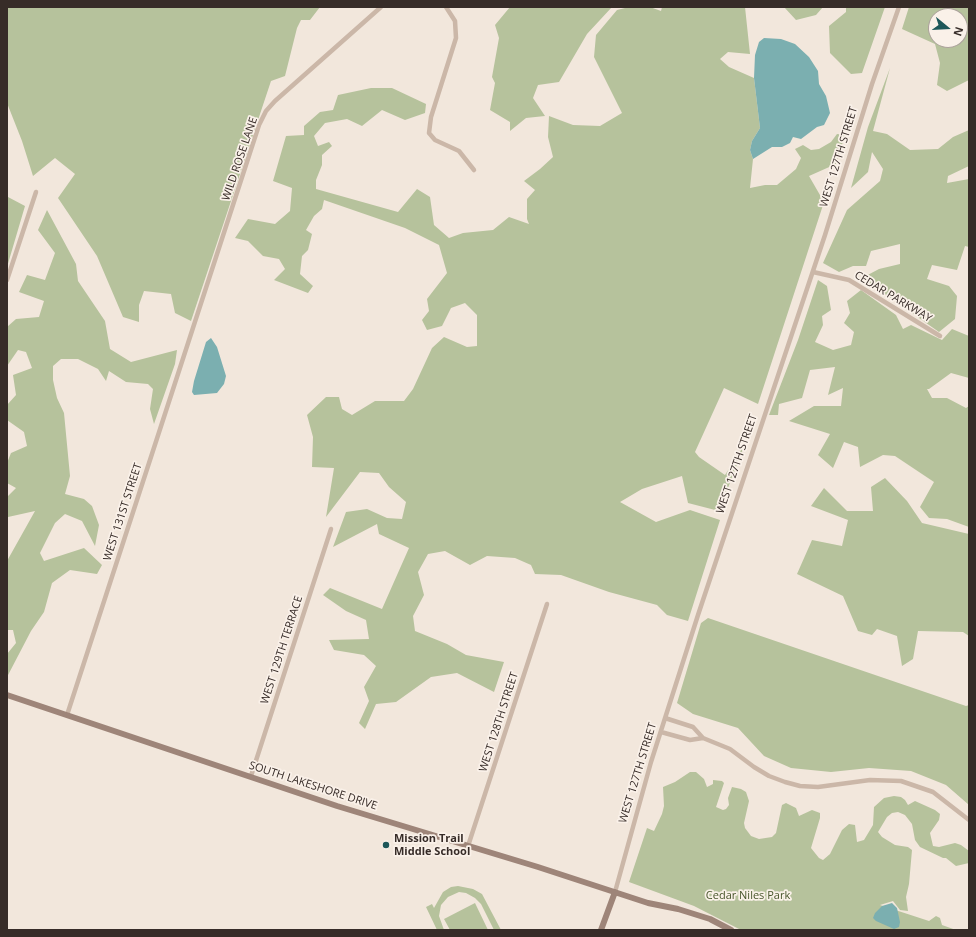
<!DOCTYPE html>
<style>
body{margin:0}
#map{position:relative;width:976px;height:937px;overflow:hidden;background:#f2e7dc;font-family:"Open Sans",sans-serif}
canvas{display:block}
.frame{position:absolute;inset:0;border:8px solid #372c28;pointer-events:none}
.north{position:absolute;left:928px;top:8px;width:40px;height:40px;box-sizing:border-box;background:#faf1e9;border:1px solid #aca29c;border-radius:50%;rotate:108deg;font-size:11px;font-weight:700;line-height:16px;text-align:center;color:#372c28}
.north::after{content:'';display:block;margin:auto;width:14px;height:18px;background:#1d5759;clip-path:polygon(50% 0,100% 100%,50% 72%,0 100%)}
</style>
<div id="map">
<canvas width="976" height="937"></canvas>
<div class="frame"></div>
<div class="north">N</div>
</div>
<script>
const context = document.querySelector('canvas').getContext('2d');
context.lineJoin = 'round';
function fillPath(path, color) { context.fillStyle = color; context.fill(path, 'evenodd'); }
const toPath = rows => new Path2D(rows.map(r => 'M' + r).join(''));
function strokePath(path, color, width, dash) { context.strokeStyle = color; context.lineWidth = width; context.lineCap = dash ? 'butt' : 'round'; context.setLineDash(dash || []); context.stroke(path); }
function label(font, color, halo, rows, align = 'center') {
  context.font = font + ' "Open Sans",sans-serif'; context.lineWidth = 3.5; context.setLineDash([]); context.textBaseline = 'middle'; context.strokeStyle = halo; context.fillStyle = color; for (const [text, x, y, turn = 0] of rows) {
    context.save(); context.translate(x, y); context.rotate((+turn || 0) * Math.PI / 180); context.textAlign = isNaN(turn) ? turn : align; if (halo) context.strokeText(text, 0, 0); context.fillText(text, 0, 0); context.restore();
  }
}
const green = toPath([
 [7,7,320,7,310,20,301,20,297,28,285,76,271,81,191,321,175,313,171,294,144,291,139,305,139,322,123,317,97,256,58,198,75,174,55,158,33,176,22,141,7,103],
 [510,7,612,7,587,34,559,82,538,85,533,98,545,116,526,118,510,131,510,122,490,110,495,83,492,77,499,38,495,25],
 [629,7,650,7,661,11,662,7,745,7,750,54,728,52,720,59,729,67,754,78,760,128,752,141,750,150,753,159,750,188,765,185,777,185,796,169,801,158,795,149,803,145,811,150,819,149,831,142,837,134,845,135,836,164,809,176,824,202,758,404,724,388,695,452,699,457,725,475,745,444,719,511,688,503,682,476,642,489,620,502,656,522,690,510,720,520,688,621,667,615,657,605,609,592,561,575,535,574,531,565,515,558,487,556,470,565,445,551,428,554,418,572,424,595,413,616,415,631,447,644,466,655,504,662,494,692,457,673,431,677,396,702,376,704,365,729,359,723,369,701,364,687,376,666,364,655,334,650,329,640,369,639,366,620,346,611,323,595,330,588,382,609,409,548,379,534,377,524,333,547,346,512,367,509,387,518,402,519,406,502,389,487,379,473,360,472,326,517,334,468,312,467,313,437,307,415,326,397,339,397,342,409,352,415,375,401,404,401,413,389,432,348,444,337,467,347,477,346,477,315,465,303,451,308,442,326,427,330,422,320,429,311,427,299,447,273,439,245,405,228,324,200,322,209,314,216,306,230,312,234,308,250,302,256,300,274,313,286,308,293,274,280,285,269,279,259,263,256,248,241,235,238,248,219,275,224,290,211,292,188,273,181,286,136,304,135,304,126,320,112,333,110,338,95,371,88,392,88,426,104,425,113,405,120,382,110,362,126,347,119,325,123,314,136,318,146,329,142,332,146,322,155,322,165,316,180,316,189,398,212,417,189,430,197,434,225,449,238,463,233,493,230,509,217,529,224,527,219,527,199,535,190,524,181,540,169,553,157,548,137,549,116,573,125,600,126,622,113,594,57,596,35,617,10],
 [784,7,823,7,816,15,796,20],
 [846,7,885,7,862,73,851,74,830,53,829,26,846,12],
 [909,7,969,7,969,80,947,91,937,85,940,63,935,44,902,29],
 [936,16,960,16,960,40,936,40],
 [890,68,873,131,887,134,910,150,938,149,953,137,969,130,969,166,948,176,947,183,969,179,969,247,965,246,957,270,932,265,927,279,949,286,957,296,955,319,939,332,862,278,879,269,900,264,900,244,871,251,866,266,853,266,839,272,823,263,847,210,880,181,883,169,872,152,868,172,851,188,868,127],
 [7,177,8,197,25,206,7,267],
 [47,210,76,264,78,281,105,321,110,349,131,362,177,350,175,364,154,424,150,409,153,389,148,384,126,382,109,371,106,381,98,369,78,359,61,359,53,366,53,380,57,398,64,413,70,476,65,494,84,499,92,506,99,525,95,546,82,521,65,514,55,523,40,553,44,561,84,548,102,565,97,574,70,570,52,583,44,612,31,631,7,677,7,654,16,643,13,630,7,630,7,561,35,511,8,517,7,514,7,497,16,488,7,483,7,463,11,453,27,446,24,432,7,420,7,405,16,395,13,375,32,368,26,352,18,350,7,366,7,327,16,319,39,317,44,301,19,292,27,275,45,280,55,253,38,230],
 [818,280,827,286,831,310,822,316,823,325,815,342,833,350,851,345,854,332,844,323,850,313,847,301,861,290,896,315,903,329,911,325,942,340,952,329,969,336,969,378,951,373,929,389,927,389,932,398,947,398,966,408,969,406,969,527,947,519,929,518,920,507,934,482,895,456,883,455,860,467,858,447,844,442,833,468,818,455,830,434,789,421,814,406,841,406,843,388,828,395,835,367,810,370,802,398,779,404,778,415,769,415,798,340],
 [885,478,907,501,922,523,969,534,969,636,963,632,918,631,913,659,902,666,897,636,877,629,872,635,858,631,843,596,797,574,812,540,842,546,848,520,811,506,824,488,847,511,873,511,871,487],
 [708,618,966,706,969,705,969,805,946,785,911,771,869,768,831,772,791,768,764,756,738,728,693,714,677,703,701,623],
 [690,772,696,772,704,779,707,787,713,784,713,780,722,781,724,783,716,807,723,810,726,809,729,805,728,798,732,787,741,789,746,792,749,801,744,823,745,828,751,836,759,839,772,837,776,833,782,805,786,803,796,808,799,816,812,810,820,813,820,818,811,848,819,858,823,860,830,854,842,830,849,824,855,825,857,842,864,840,873,825,874,807,884,798,894,796,901,797,905,800,908,805,915,801,935,810,940,814,939,820,930,833,933,846,939,847,955,843,961,845,969,851,969,863,956,866,946,858,943,858,920,847,915,840,912,824,905,815,898,812,892,813,887,817,878,832,882,837,895,845,908,847,912,850,909,884,906,897,908,911,900,910,893,901,880,905,929,921,936,916,940,918,942,925,956,930,741,930,694,906,629,882,647,828,654,831,662,814,664,806,663,787,675,782],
 [458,886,473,889,482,894,501,930,494,930,481,904,475,898,466,893,459,892,448,897,441,905,439,916,444,930,437,930,426,907,432,904,434,908,443,892,451,887],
 [475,903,488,930,450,930,444,919]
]);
const water = toPath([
 [764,38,781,39,795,44,809,57,818,71,819,84,826,96,830,113,824,125,817,127,801,139,793,137,790,143,782,147,772,147,753,159,750,150,752,141,760,128,754,78,755,55,759,42],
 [211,338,217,347,226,376,224,384,217,393,194,395,192,392,194,381,206,342],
 [892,903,897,908,900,922,899,927,894,929,876,921,873,918,875,913,882,906]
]);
const street = toPath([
 [446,7,455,21,456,38,431,117,429,133,435,140,459,151,474,170],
 [813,272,849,280,940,336],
 [7,280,36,192],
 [67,715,259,125,266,111,275,101,381,7],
 [661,732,690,740,703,738,693,727,665,718],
 [703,738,730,749,754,767,769,776,785,782,800,786,818,787,870,780,901,781,933,792,969,820],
 [251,776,331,529],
 [468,846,547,604],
 [615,892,651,762,698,615,825,235,872,84,899,7]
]);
const secondary = toPath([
 [7,695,337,806,538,867,648,903,678,909,710,919,731,930],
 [601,930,615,892]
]);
const markers = [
 [386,845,4,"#1d5759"]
];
const streetNames = [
 ["WEST 127TH STREET",839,157,-73],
 ["WILD ROSE LANE",240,159,-71],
 ["CEDAR PARKWAY",893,297,31],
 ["WEST 127TH STREET",737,464,-71],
 ["WEST 131ST STREET",123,512,-72],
 ["WEST 129TH TERRACE",282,650,-72],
 ["WEST 128TH STREET",499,722,-72],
 ["WEST 127TH STREET",638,773,-73],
 ["SOUTH LAKESHORE DRIVE",313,786,18]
];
const poiNames = [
 ["Mission Trail",394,839],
 ["Middle School",394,852]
];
const parkNames = [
 ["Cedar Niles Park",748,896]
];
fillPath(green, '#b6c29c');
fillPath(water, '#7bafb0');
strokePath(street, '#cbb7a8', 4.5);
strokePath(secondary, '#9e8579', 6);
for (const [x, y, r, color] of markers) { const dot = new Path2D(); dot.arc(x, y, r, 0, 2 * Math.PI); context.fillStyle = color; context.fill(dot); strokePath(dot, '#faf1e9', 1.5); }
label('11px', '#372c28', '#faf1e9', streetNames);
label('bold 11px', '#372c28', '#faf1e9', poiNames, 'left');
label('11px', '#48562c', '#faf1e9', parkNames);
</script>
